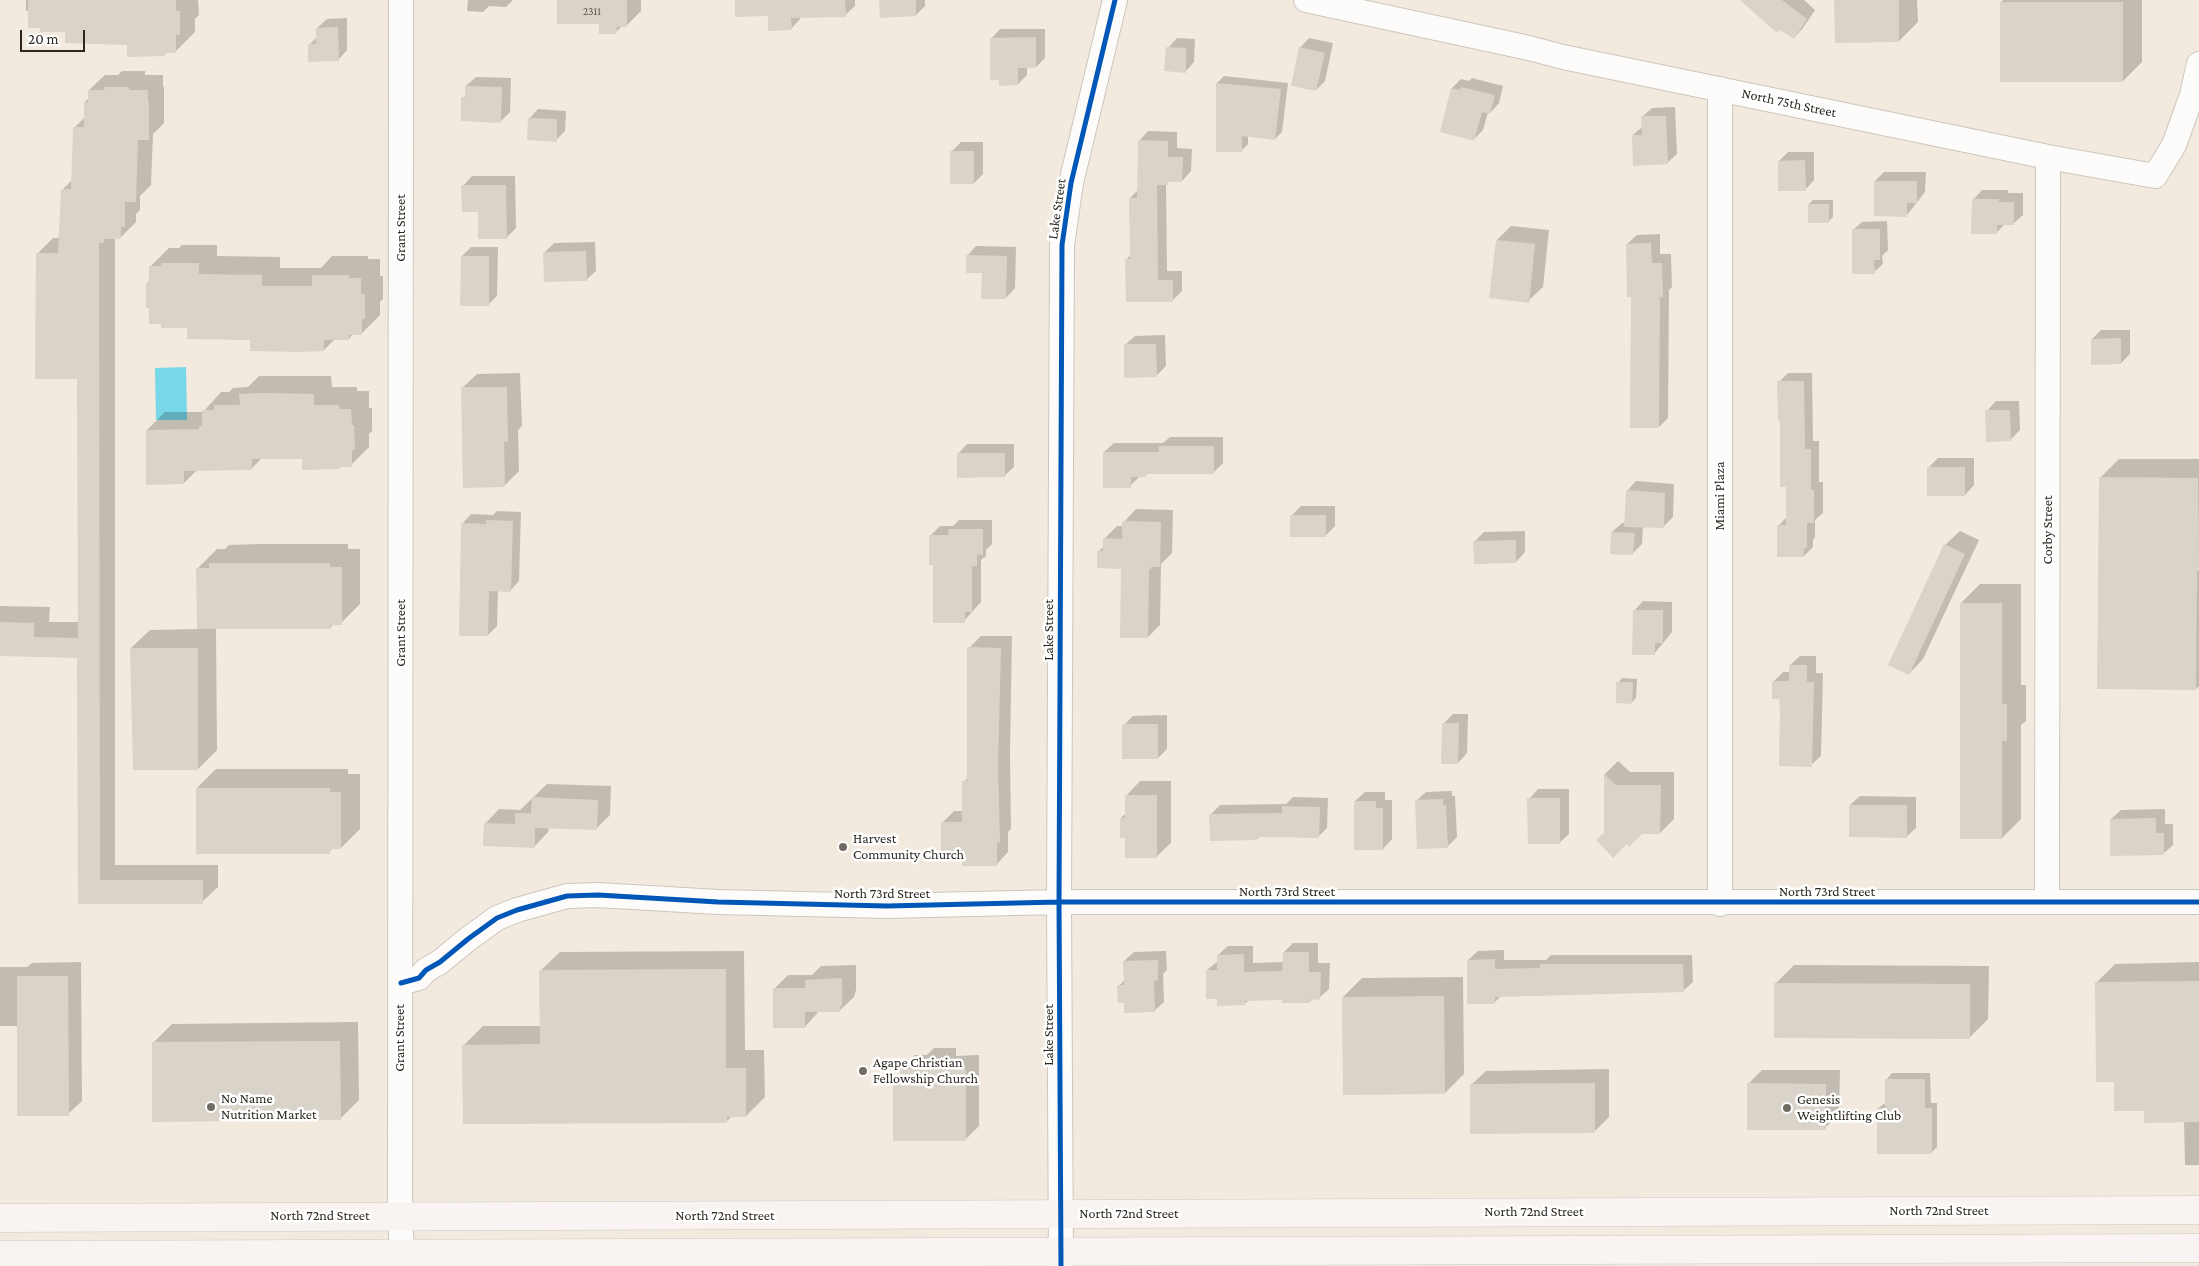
<!DOCTYPE html>
<style>
body{margin:0}
#map{position:relative;width:2199px;height:1266px;overflow:hidden;background:#f2eade;font-family:"Crimson Pro",serif}
canvas{display:block}
.scale{position:absolute;left:20px;top:30px;width:65px;height:22px;box-sizing:border-box;border:2px solid #2c271f;border-top:0;padding-left:6px;font-size:15px;line-height:18px;white-space:nowrap;color:#2c271f;-webkit-text-stroke:4px #fff;paint-order:stroke}
</style>
<div id="map">
<canvas width="2199" height="1266"></canvas>
<div class="scale">20 m</div>
</div>
<script>
const context = document.querySelector('canvas').getContext('2d');
context.lineJoin = 'round';
function fillPath(path, color) { context.fillStyle = color; context.fill(path, 'evenodd'); }
const toPath = rows => new Path2D(rows.map(r => 'M' + r).join(''));
function strokePath(path, color, width, dash) { context.strokeStyle = color; context.lineWidth = width; context.lineCap = dash ? 'butt' : 'round'; context.setLineDash(dash || []); context.stroke(path); }
function label(font, color, halo, rows, align = 'center') {
  context.font = font + ' "Crimson Pro",serif'; context.lineWidth = 5; context.setLineDash([]); context.textBaseline = 'middle'; context.strokeStyle = halo; context.fillStyle = color; for (const [text, x, y, turn = 0] of rows) {
    context.save(); context.translate(x, y); context.rotate((+turn || 0) * Math.PI / 180); context.textAlign = isNaN(turn) ? turn : align; if (halo) context.strokeText(text, 0, 0); context.fillText(text, 0, 0); context.restore();
  }
}
const water = toPath([
 [186,367,187,420,156,420,155,368]
]);
const shadow = toPath([
 [26,0,198,0,199,15,195,19,195,32,176,51,168,51,164,55,129,43,41,27,29,11,26,11],
 [468,0,513,0,506,7,489,6,483,12,467,11],
 [558,0,641,0,641,11,627,25,623,25,616,32],
 [736,0,855,0,855,6,845,15,800,17,800,19,791,29,769,15],
 [880,0,925,0,925,6,916,15],
 [1759,0,1804,0,1815,10,1803,28,1794,38],
 [1836,0,1917,0,1918,22,1899,41],
 [2003,0,2142,0,2142,62,2123,81,2001,2],
 [347,18,347,50,338,60,309,45,318,36,317,28,327,19],
 [1000,29,1045,29,1045,58,1036,67,1027,67,1027,75,1018,84,1000,79,991,39],
 [1177,38,1195,39,1194,62,1185,72,1168,48],
 [1309,38,1333,43,1325,81,1316,90,1300,48],
 [122,71,145,71,145,75,163,75,163,87,164,87,164,123,153,134,151,185,140,196,140,210,136,214,136,222,121,237,115,237,115,865,218,865,218,887,202,902,79,902,78,657,0,655,0,606,50,607,49,622,79,622,78,378,37,254,53,238,60,238,62,190,73,179,74,128,85,117,85,102,89,98,89,90,105,75,118,75],
 [1224,76,1288,83,1282,132,1275,139,1248,135,1248,144,1241,151,1217,83],
 [476,77,511,78,510,112,500,122,463,98,466,94,466,86],
 [1472,78,1503,86,1499,103,1490,113,1488,112,1483,130,1474,139,1441,131,1452,88,1461,79,1469,81],
 [1675,107,1677,154,1667,163,1633,135,1643,126,1642,117,1652,108],
 [538,109,566,111,565,131,556,140,529,119],
 [1148,131,1177,132,1177,148,1192,149,1191,171,1182,181,1170,180,1166,184,1167,271,1182,271,1182,291,1173,300,1127,259,1131,254,1130,198,1138,190,1139,141],
 [961,142,983,142,983,174,974,183,951,152],
 [1788,152,1814,152,1814,180,1805,190,1779,161],
 [1884,172,1926,172,1925,192,1907,215,1875,181],
 [472,176,515,176,516,228,506,238,480,210,463,186],
 [1982,190,2008,190,2008,193,2023,193,2023,215,2013,224,2005,224,1996,233,1973,200],
 [1813,200,1833,200,1833,217,1828,222,1809,204],
 [1887,221,1888,250,1882,256,1883,264,1874,272,1853,230,1862,222],
 [1511,226,1549,230,1543,287,1528,301,1491,297,1497,240],
 [1660,234,1660,254,1671,254,1672,287,1669,290,1668,418,1659,427,1627,244,1637,235],
 [595,242,596,271,586,280,545,252,554,243],
 [182,245,217,245,217,256,280,257,280,268,321,268,332,256,368,256,368,259,380,259,380,276,383,276,383,299,380,302,380,315,361,334,353,334,349,339,335,339,324,350,189,327,147,283,151,280,150,267,169,248,179,248],
 [976,246,1016,247,1015,288,1006,298,967,256],
 [471,247,498,247,497,296,488,305,462,256],
 [2101,330,2130,330,2130,354,2121,363,2092,339],
 [1165,335,1166,366,1156,376,1125,345,1135,336],
 [520,373,522,426,518,430,519,471,504,486,462,388,477,374],
 [1788,373,1812,373,1813,441,1819,441,1819,482,1823,482,1823,513,1815,520,1815,537,1813,540,1813,547,1804,556,1778,526,1787,517,1787,486,1779,382],
 [259,376,331,376,332,387,357,387,357,391,369,391,369,408,372,408,372,431,369,434,369,447,351,465,341,466,339,468,304,457,262,458,251,469,197,470,184,483,147,430,165,412,203,412,221,392,229,392,233,388,248,387],
 [1996,401,2019,401,2020,430,2010,440,1987,411],
 [1170,437,1223,437,1223,463,1213,473,1148,473,1145,476,1140,476,1130,486,1104,452,1114,443,1163,443],
 [967,444,1014,444,1014,467,1004,476,958,454],
 [1938,458,1974,458,1974,485,1965,495,1929,467],
 [2119,459,2199,459,2199,686,2196,689,2100,478],
 [1636,481,1674,484,1673,517,1663,527,1643,526,1642,544,1633,553,1612,532,1622,523,1626,523,1627,491],
 [1301,506,1335,506,1335,526,1326,535,1291,516],
 [1136,509,1173,510,1172,553,1161,564,1160,625,1148,637,1122,568,1099,551,1104,546,1104,539,1117,526,1124,526,1124,522],
 [497,511,521,512,519,581,510,591,498,590,497,626,488,635,462,524,471,514,493,515],
 [959,520,992,520,992,544,986,550,986,556,981,560,981,602,964,621,934,564,931,535,940,526,953,526],
 [1525,531,1525,552,1516,562,1474,542,1484,532],
 [1960,531,1979,540,1923,659,1909,674,1945,545],
 [258,544,348,544,348,549,360,549,360,604,341,623,334,623,330,628,216,628,217,750,198,769,131,648,150,630,198,629,198,568,217,549,225,549,229,545],
 [1980,584,2021,584,2021,685,2026,685,2026,721,2021,725,2021,819,2002,838,1961,603],
 [1643,601,1672,602,1672,632,1654,654,1634,611],
 [981,636,1012,636,1010,753,1011,829,1008,832,1008,852,997,864,963,854,942,823,954,811,964,811,964,782,968,777,969,648],
 [1800,656,1816,656,1816,673,1823,673,1821,756,1811,765,1773,682,1783,672,1790,672,1790,665],
 [1622,678,1637,679,1636,698,1632,702,1618,683],
 [1453,714,1468,714,1467,753,1458,763,1443,724],
 [1167,715,1167,749,1158,758,1124,725,1133,716],
 [1618,761,1630,772,1674,772,1674,819,1660,833,1642,832,1627,843,1605,833,1605,774],
 [216,769,348,769,348,774,360,774,360,829,341,848,333,848,329,852,197,788],
 [1140,781,1171,781,1171,843,1156,857,1126,837,1121,818,1126,813,1126,796],
 [547,784,611,786,610,815,596,829,549,828,548,832,534,847,485,824,499,809,520,810],
 [1538,789,1569,789,1569,834,1559,843,1529,799],
 [1452,791,1452,796,1455,796,1457,837,1448,846,1416,801,1426,792],
 [1365,792,1385,792,1385,800,1392,800,1392,839,1383,849,1355,801],
 [1860,796,1916,797,1916,828,1906,837,1850,805],
 [1293,797,1328,798,1327,828,1318,837,1260,836,1257,839,1211,814,1220,805,1286,804],
 [2165,809,2165,824,2173,824,2173,845,2163,854,2111,819,2121,810],
 [1293,943,1318,943,1318,963,1330,963,1329,989,1319,998,1314,998,1310,1002,1283,999,1249,1000,1244,1004,1219,997,1207,970,1218,961,1218,955,1228,946,1253,946,1253,963,1284,962,1284,952],
 [1504,950,1504,960,1546,960,1551,955,1692,955,1693,982,1683,991,1502,995,1495,1002,1468,960,1478,951],
 [744,951,745,1050,764,1050,765,1097,746,1116,732,1116,726,1122,464,1045,483,1026,541,1026,541,970,560,952],
 [1166,951,1167,970,1163,974,1164,1002,1154,1011,1125,1001,1119,986,1125,979,1124,961,1134,952],
 [81,962,82,1101,68,1114,18,1026,0,1026,0,967,27,967,32,963],
 [2199,962,2199,1165,2185,1165,2184,1121,2145,1110,2115,1080,2096,983,2115,964],
 [856,965,856,990,854,997,839,1011,819,1011,805,1027,774,989,788,975,812,975,821,966],
 [1794,965,1989,966,1988,1019,1969,1038,1775,984],
 [1463,977,1464,1074,1445,1093,1343,997,1362,978],
 [358,1022,359,1100,340,1119,153,1043,172,1024],
 [934,1048,956,1048,956,1056,979,1055,979,1126,965,1140,895,1084,901,1077,901,1069,915,1055,927,1055],
 [1609,1069,1609,1117,1595,1131,1471,1085,1486,1071],
 [1762,1070,1840,1070,1839,1114,1825,1128,1748,1084],
 [1892,1073,1930,1073,1931,1103,1937,1103,1937,1147,1931,1153,1878,1108,1887,1102,1887,1079]
]);
const building = toPath([
 [28,0,176,0,176,11,180,11,180,35,176,35,176,53,165,53,165,56,127,57,127,45,65,43,65,32,40,32,40,28,28,28],
 [557,0,627,0,627,27,617,27,616,34,599,34,599,24,557,24],
 [735,0,845,0,846,17,791,18,792,30,768,31,768,16,735,17],
 [879,0,916,0,916,16,880,18],
 [1740,0,1782,0,1807,19,1794,39,1780,30,1777,33],
 [1834,0,1899,0,1899,42,1835,43],
 [2000,2,2123,2,2123,82,2000,82],
 [338,27,339,61,308,62,308,44,316,44,316,28],
 [1036,37,1036,68,1018,68,1018,85,999,86,999,80,990,80,990,38],
 [1166,47,1186,48,1186,73,1164,71],
 [1299,47,1325,53,1316,91,1291,86],
 [1216,83,1281,89,1275,140,1242,136,1242,152,1216,152],
 [465,86,502,87,501,123,461,121,461,97,465,97],
 [105,87,129,87,129,90,148,90,148,102,149,102,149,140,138,140,136,202,125,202,125,227,121,227,121,239,104,239,104,243,99,243,100,880,203,880,203,904,78,904,77,658,0,656,0,622,34,623,34,637,78,638,77,379,35,379,36,253,58,253,61,189,71,189,73,127,84,127,84,102,88,102,88,90,104,90],
 [1461,87,1495,95,1490,114,1482,112,1474,141,1440,132,1451,88,1460,90],
 [1641,116,1666,116,1668,164,1633,166,1632,135,1642,135],
 [528,118,557,119,557,142,527,140],
 [1138,140,1168,141,1168,157,1183,157,1182,182,1168,182,1168,185,1157,185,1158,280,1173,280,1173,302,1126,302,1125,259,1130,259,1129,198,1137,198],
 [950,151,974,151,974,184,950,184],
 [1805,160,1806,191,1778,191,1778,161],
 [1874,181,1917,181,1917,203,1907,203,1907,217,1874,216],
 [461,185,506,185,507,239,478,239,478,212,462,212],
 [1972,199,1999,199,1999,202,2014,202,2014,225,1997,225,1997,234,1971,234],
 [1808,204,1829,204,1829,223,1808,223],
 [1852,229,1880,229,1880,260,1874,260,1875,274,1852,274],
 [1496,240,1535,244,1529,303,1489,298],
 [1651,243,1652,263,1662,263,1663,297,1660,297,1659,428,1630,428,1631,297,1627,297,1626,244],
 [586,251,587,281,544,282,543,252],
 [966,255,1007,256,1006,299,981,299,982,273,966,273],
 [461,256,489,256,489,306,460,306],
 [161,263,199,263,199,274,262,275,262,286,312,286,312,275,349,275,349,278,361,278,361,294,365,294,365,319,362,319,362,335,349,335,349,340,324,340,324,351,302,352,250,351,250,340,187,339,187,328,161,328,161,324,149,324,149,308,146,308,146,283,149,283,149,266,161,266],
 [2121,338,2121,364,2091,365,2091,339],
 [1124,344,1156,344,1157,377,1124,378],
 [1777,381,1804,381,1805,449,1811,449,1811,490,1814,490,1814,523,1807,523,1807,548,1804,548,1804,557,1777,557,1777,525,1786,525,1786,487,1780,487,1780,421,1778,421],
 [461,387,507,387,508,442,504,442,505,487,463,488],
 [262,393,314,394,314,405,339,405,339,409,351,409,352,425,354,425,355,450,352,450,352,467,339,467,339,469,302,470,302,459,252,459,252,470,184,471,184,484,146,485,146,430,199,429,199,426,202,426,202,410,214,410,214,405,240,405,239,394],
 [1985,410,2010,410,2011,441,1986,442],
 [1159,446,1214,446,1214,474,1146,474,1146,477,1131,477,1131,488,1103,488,1103,452,1159,452],
 [957,453,1005,453,1005,477,957,478],
 [1927,467,1965,467,1965,496,1927,496],
 [2099,477,2198,478,2199,571,2197,571,2196,690,2097,689],
 [1626,490,1665,493,1664,528,1624,527],
 [1290,515,1326,515,1326,537,1290,537],
 [486,520,513,521,511,592,489,591,488,636,459,636,461,523,486,524],
 [1122,521,1161,522,1160,567,1151,567,1151,569,1149,569,1148,638,1120,638,1121,569,1097,568,1097,551,1103,551,1103,538,1122,539],
 [949,529,983,529,983,555,977,554,977,566,972,566,972,612,965,612,965,623,933,623,933,565,929,565,929,535,948,535],
 [1611,532,1635,533,1633,555,1610,554],
 [1516,540,1516,563,1474,564,1473,541],
 [1944,544,1965,554,1909,675,1888,665],
 [209,563,330,563,330,567,342,567,342,625,330,625,330,629,197,629,196,568,209,568],
 [1960,603,2002,603,2002,704,2007,704,2007,741,2002,741,2002,839,1960,839],
 [1633,610,1663,610,1663,643,1655,643,1655,655,1632,655],
 [967,647,1001,648,998,765,1000,842,997,843,997,866,962,866,962,855,941,855,941,822,962,822,962,781,967,781],
 [130,648,198,648,198,770,133,770],
 [1789,665,1807,665,1807,682,1814,682,1812,767,1779,766,1780,710,1779,699,1772,699,1772,681,1789,681],
 [1616,682,1633,682,1632,704,1616,703],
 [1442,723,1459,723,1458,764,1441,764],
 [1122,724,1158,724,1158,759,1122,759],
 [1604,774,1616,785,1661,785,1660,834,1642,834,1629,847,1627,844,1613,858,1596,840,1604,833],
 [196,788,330,788,330,792,341,792,341,849,330,849,330,854,196,854],
 [1125,795,1157,795,1157,858,1125,858,1125,838,1120,838,1120,818,1125,818],
 [532,797,598,800,597,830,535,828,535,848,483,846,484,823,515,824,515,813,531,813],
 [1527,798,1560,798,1560,844,1528,844],
 [1443,799,1443,805,1446,805,1448,848,1417,849,1415,800],
 [1354,801,1376,801,1376,808,1383,808,1383,850,1354,850],
 [1849,805,1907,805,1907,838,1849,837],
 [1282,806,1320,807,1319,838,1257,837,1257,840,1210,841,1209,814,1282,813],
 [2156,818,2156,833,2164,833,2164,855,2110,856,2110,819],
 [1283,952,1309,952,1309,972,1321,972,1320,1000,1311,999,1310,1003,1282,1003,1282,1000,1245,1001,1245,1005,1217,1006,1217,999,1206,999,1206,970,1217,970,1217,955,1244,954,1244,972,1282,971],
 [1495,959,1495,969,1540,968,1540,964,1683,964,1684,992,1495,997,1495,1004,1467,1004,1467,960],
 [1158,960,1158,980,1154,981,1155,1012,1124,1013,1124,1003,1118,1003,1117,985,1124,985,1123,961],
 [726,969,726,1068,746,1068,746,1117,727,1117,727,1123,463,1124,462,1045,540,1044,539,970],
 [17,976,68,976,69,1116,17,1116],
 [842,978,842,1006,840,1006,840,1012,805,1012,805,1028,773,1028,773,988,805,988,805,980],
 [2199,981,2199,1122,2144,1123,2144,1111,2114,1111,2114,1082,2096,1082,2095,982],
 [1774,983,1970,984,1970,1039,1774,1038],
 [1444,996,1445,1094,1343,1095,1342,997],
 [340,1041,341,1120,152,1122,152,1042],
 [919,1062,942,1062,942,1069,966,1069,966,1141,893,1141,893,1083,900,1083,900,1069,919,1069],
 [1885,1079,1925,1079,1925,1108,1932,1108,1932,1154,1877,1154,1877,1108,1885,1108],
 [1595,1083,1595,1133,1470,1134,1470,1084],
 [1747,1083,1826,1084,1826,1130,1747,1130]
]);
const minor = toPath([
 [401,0,400,1216,403,1266],
 [1306,0,1529,48,1563,57,2048,157,2155,176,2174,145,2192,95,2199,64],
 [1720,89,1720,904],
 [2047,902,2048,157],
 [401,983,419,978,426,970,440,962,468,939,497,918,517,910,567,896,598,895,718,902,887,906,1059,902,2199,902],
 [1061,1266,1059,902,1062,245,1071,183,1115,0]
]);
const major = toPath([
 [0,1218,2199,1210],
 [0,1255,2199,1248]
]);
const cycleway = toPath([
 [401,983,419,978,426,970,440,962,468,939,497,918,517,910,567,896,598,895,718,902,887,906,1059,902,2199,902],
 [1061,1266,1059,902,1062,245,1071,183,1115,0]
]);
const markers = [
 [843,847,5,"#716b62"],
 [863,1071,5,"#716b62"],
 [211,1107,5,"#716b62"],
 [1787,1108,5,"#716b62"]
];
const numberNames = [
 ["2311",592,12]
];
const streetNames = [
 ["North 75th Street",1789,103,12],
 ["Lake Street",1057,209,-82],
 ["Grant Street",401,228,-90],
 ["Miami Plaza",1720,496,-90],
 ["Corby Street",2048,530,-90],
 ["Lake Street",1049,630,-90],
 ["Grant Street",401,633,-90],
 ["North 73rd Street",1287,892],
 ["North 73rd Street",1827,892],
 ["North 73rd Street",882,894],
 ["Lake Street",1049,1035,-90],
 ["Grant Street",400,1038,-90],
 ["North 72nd Street",1939,1211],
 ["North 72nd Street",1534,1212],
 ["North 72nd Street",1129,1214],
 ["North 72nd Street",320,1216],
 ["North 72nd Street",725,1216]
];
const poiNames = [
 ["Harvest",853,839],
 ["Community Church",853,855],
 ["Agape Christian",873,1063],
 ["Fellowship Church",873,1079],
 ["No Name",221,1099],
 ["Nutrition Market",221,1115],
 ["Genesis",1797,1100],
 ["Weightlifting Club",1797,1116]
];
fillPath(water, '#78d8e8');
fillPath(shadow, '#0003');
fillPath(building, '#dad3ca');
strokePath(minor, '#ccc6bc', 26);
strokePath(major, '#ccc8c2', 29);
strokePath(minor, '#fdfcfa', 24);
strokePath(major, '#f9f4f2', 28);
strokePath(cycleway, '#0057b8', 5);
for (const [x, y, r, color] of markers) { const dot = new Path2D(); dot.arc(x, y, r, 0, 2 * Math.PI); context.fillStyle = color; context.fill(dot); strokePath(dot, '#fff', 2); }
label('11px', '#58524a', null, numberNames);
label('14px', '#2c271f', '#fff', streetNames);
label('14px', '#2c271f', '#fff', poiNames, 'left');
</script>
